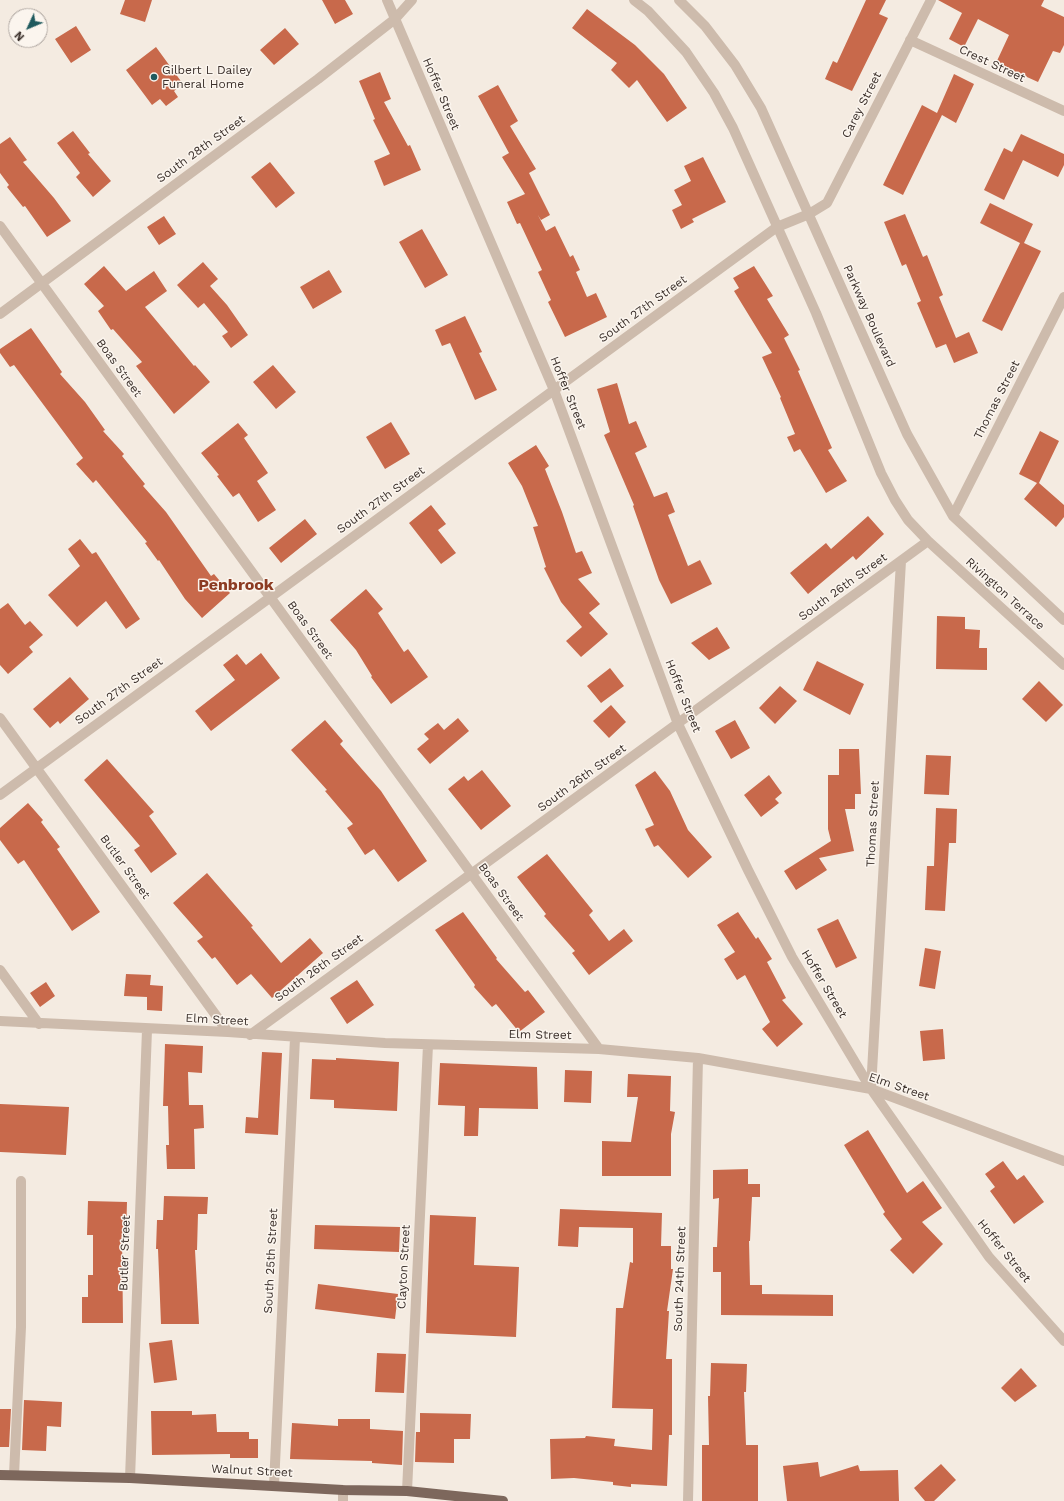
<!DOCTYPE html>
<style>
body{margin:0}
#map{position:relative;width:1064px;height:1501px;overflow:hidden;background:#f4ebe1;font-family:"Work Sans",sans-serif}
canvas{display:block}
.north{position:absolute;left:8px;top:8px;width:40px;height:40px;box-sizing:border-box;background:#fbf5ee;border:1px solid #aea6a0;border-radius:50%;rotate:226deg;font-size:11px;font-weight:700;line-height:16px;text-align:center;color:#3b302b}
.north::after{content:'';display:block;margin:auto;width:14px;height:18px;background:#1f5a5e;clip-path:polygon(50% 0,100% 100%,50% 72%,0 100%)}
</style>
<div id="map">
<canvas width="1064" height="1501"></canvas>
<div class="north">N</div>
</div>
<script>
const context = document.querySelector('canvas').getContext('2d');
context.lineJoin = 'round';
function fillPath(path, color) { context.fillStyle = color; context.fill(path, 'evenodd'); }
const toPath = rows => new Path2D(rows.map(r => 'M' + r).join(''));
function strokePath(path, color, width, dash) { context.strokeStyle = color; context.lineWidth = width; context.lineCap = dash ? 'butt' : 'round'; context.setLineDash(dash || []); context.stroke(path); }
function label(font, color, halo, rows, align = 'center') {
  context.font = font + ' "Work Sans",sans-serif'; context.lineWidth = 3; context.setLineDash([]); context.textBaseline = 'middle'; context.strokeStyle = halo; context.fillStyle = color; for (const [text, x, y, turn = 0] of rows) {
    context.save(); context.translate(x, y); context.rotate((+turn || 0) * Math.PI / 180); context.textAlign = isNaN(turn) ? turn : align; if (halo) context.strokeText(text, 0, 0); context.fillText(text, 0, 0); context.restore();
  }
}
const building = toPath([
 [125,0,152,0,145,22,120,14],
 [322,0,345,0,353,14,335,24],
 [866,0,886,0,879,14,888,18,852,91,825,79,833,61,837,63],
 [938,0,1044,0,1041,6,1064,17,1064,45,1060,53,1053,51,1038,82,996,63,1009,35,978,19,964,47,949,39,962,13],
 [587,9,635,45,664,74,687,108,667,122,637,80,629,88,611,70,617,63,572,28],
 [76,26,91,50,71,63,55,39],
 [285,28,299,44,274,65,260,50],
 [156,47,183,84,174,91,178,97,166,106,160,99,152,105,126,70],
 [380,72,391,99,384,102,408,146,410,145,421,170,384,186,374,161,390,154,373,120,375,119,359,81],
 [954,74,974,84,956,123,942,115,903,195,883,185,922,105,937,113],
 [498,85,518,121,510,126,536,169,529,173,550,215,541,220,538,215,546,231,555,226,570,257,573,255,580,270,576,272,587,297,596,293,607,317,565,337,548,302,551,300,538,272,542,270,520,223,517,224,507,202,525,194,502,157,509,153,478,96],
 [73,131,90,153,88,154,111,181,93,197,76,177,80,173,57,143],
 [1021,134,1064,154,1064,165,1058,177,1023,160,1004,200,984,190,1004,148,1012,152],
 [10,137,27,160,23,162,54,198,71,221,47,237,25,206,23,207,7,187,9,185,0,173,0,144],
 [703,157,726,202,692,219,694,222,681,229,672,210,682,205,674,190,691,181,684,166],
 [270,162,295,193,276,208,251,177],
 [990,203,1033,224,1024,243,1041,251,1002,331,982,321,1020,243,980,223],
 [905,214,923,257,927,255,943,295,939,297,956,338,969,332,978,353,954,363,946,344,936,348,917,303,921,301,906,264,902,266,884,222],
 [164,216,176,234,159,245,147,227],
 [422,229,448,275,425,288,399,242],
 [203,262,218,279,210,286,227,305,248,335,231,348,222,336,228,332,204,303,198,308,177,285],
 [104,266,126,291,154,271,167,291,145,307,194,366,195,365,210,382,174,414,136,366,142,362,113,329,111,330,98,311,104,306,84,284],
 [754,266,773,296,767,299,789,335,784,338,800,370,798,371,832,448,828,450,847,481,826,493,800,449,794,452,787,437,795,434,780,398,781,397,762,357,772,353,734,291,739,288,733,278],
 [329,270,342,292,313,309,300,287],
 [465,316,482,352,479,353,497,390,475,400,450,343,442,346,435,330],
 [31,328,62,372,60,374,85,402,105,430,103,431,124,454,122,456,145,484,143,486,166,512,211,576,214,574,230,593,202,618,185,599,159,560,158,561,145,543,147,542,96,480,93,483,76,464,83,458,14,365,10,367,0,353,0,349],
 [273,365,296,392,276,409,253,382],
 [617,383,629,424,636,421,647,447,635,453,654,497,667,492,675,512,668,515,688,566,700,560,712,584,671,604,659,580,633,506,634,505,604,435,610,432,597,389],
 [391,422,410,454,385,469,366,437],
 [238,423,248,435,244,438,268,473,257,481,276,510,258,522,239,493,233,497,217,476,219,475,201,453],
 [1040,431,1059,441,1039,483,1064,505,1064,517,1056,527,1024,499,1037,483,1019,474],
 [536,445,549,466,545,469,562,512,576,553,582,551,592,573,578,579,600,604,589,613,608,634,581,657,566,641,582,627,561,602,544,568,546,567,533,527,538,526,522,486,508,463],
 [431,505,446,524,438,530,456,553,441,564,409,523],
 [868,516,884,534,856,560,853,556,808,594,790,573,826,543,831,549],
 [305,519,317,534,281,563,269,548],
 [80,539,92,554,96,552,140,619,126,629,106,601,77,627,48,595,80,566,68,549],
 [366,589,383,609,378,613,404,652,408,649,428,677,391,704,371,677,372,676,356,650,330,620],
 [8,603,25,625,30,621,43,635,29,647,33,652,8,674,0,665,0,609],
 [937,616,965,617,965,629,980,630,979,648,987,648,987,670,936,669],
 [717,627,730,648,709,660,691,643],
 [261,653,280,678,211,731,195,711,235,680,223,665,237,654,246,665],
 [817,661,864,684,850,715,803,690],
 [610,668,624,686,601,703,587,686],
 [70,677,89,699,60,724,58,721,50,728,33,709],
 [1039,681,1063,705,1046,722,1022,699],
 [780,686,797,701,775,724,759,708],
 [611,705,626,722,609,738,593,721],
 [458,718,469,731,430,764,417,749,429,739,424,734,438,723,444,730],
 [325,720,343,741,340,744,381,791,427,861,398,882,374,849,365,855,347,828,353,824,325,791,327,790,291,750],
 [735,720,750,748,731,759,715,731],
 [839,749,859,749,861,794,855,794,855,809,845,809,854,851,819,858,827,870,796,890,784,871,831,841,828,829,828,775,839,775],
 [926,755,951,756,949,795,924,794],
 [107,759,154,812,149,816,177,854,151,873,134,850,140,846,84,780],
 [482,770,511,806,481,830,448,789,464,776,468,781],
 [655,771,670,791,688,830,712,857,688,878,658,845,654,847,645,829,654,825,635,785],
 [769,775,782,793,775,799,779,803,761,817,744,795],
 [28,803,43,820,41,822,60,847,57,849,100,912,72,931,24,860,18,864,0,840,0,828],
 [936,808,957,809,956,843,949,843,945,911,925,910,927,866,934,866],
 [547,854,593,911,589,915,609,941,624,929,633,941,589,975,572,953,575,951,544,916,546,914,517,877],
 [207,873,253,926,251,927,281,963,310,938,323,953,272,998,251,974,237,985,215,957,212,959,197,941,203,937,173,903],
 [463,912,497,958,496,959,525,992,528,990,545,1012,519,1032,496,1004,492,1007,474,987,475,985,435,930],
 [738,912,756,939,758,937,772,959,767,962,786,998,782,1000,803,1024,777,1047,762,1029,770,1022,745,975,737,980,724,959,735,952,717,925],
 [838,919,857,958,836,968,817,929],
 [925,948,941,951,935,989,919,986],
 [126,974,151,975,150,985,163,986,162,1011,147,1010,147,997,124,996],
 [357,980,374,1005,347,1024,330,998],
 [46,982,55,996,40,1007,30,993],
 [943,1029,945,1059,923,1061,920,1031],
 [165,1044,203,1046,202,1073,188,1072,189,1105,203,1105,204,1128,194,1129,195,1169,167,1169,166,1145,169,1145,168,1106,163,1106],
 [262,1052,282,1053,278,1135,245,1133,246,1117,258,1118],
 [336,1058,399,1062,397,1111,334,1108,334,1100,310,1099,312,1059,336,1060],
 [440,1063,537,1067,538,1109,479,1108,478,1136,464,1136,465,1106,438,1105],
 [565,1070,592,1071,591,1103,564,1102],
 [628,1074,671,1076,670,1111,675,1112,671,1134,671,1176,602,1176,602,1141,631,1142,638,1097,627,1097],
 [0,1104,69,1107,66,1155,0,1152],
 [868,1130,907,1193,923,1181,942,1208,922,1222,943,1244,913,1274,890,1250,902,1239,883,1214,885,1212,844,1145],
 [1003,1161,1017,1180,1024,1175,1044,1202,1014,1224,990,1191,995,1187,985,1174],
 [748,1169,748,1184,760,1184,760,1197,752,1197,750,1241,749,1241,750,1285,762,1285,762,1294,833,1295,833,1316,721,1315,721,1272,713,1272,713,1247,717,1247,719,1198,713,1199,713,1170],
 [164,1196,208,1197,207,1214,198,1214,197,1250,195,1250,199,1324,161,1324,158,1249,156,1249,157,1220,163,1220],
 [88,1201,127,1202,126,1236,122,1236,123,1323,82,1323,82,1297,88,1297,88,1275,93,1275,93,1235,87,1235],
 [560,1209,662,1213,661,1246,671,1246,671,1269,673,1269,667,1311,669,1311,666,1359,672,1359,672,1435,669,1435,667,1486,631,1484,631,1487,613,1485,613,1482,574,1478,551,1479,550,1439,585,1438,586,1436,615,1439,614,1446,652,1450,653,1409,612,1408,616,1308,623,1308,630,1262,633,1263,633,1228,579,1227,578,1247,558,1246],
 [430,1215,476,1217,474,1265,519,1267,516,1337,426,1333],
 [315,1225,400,1227,399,1252,314,1249],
 [318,1284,398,1294,395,1319,315,1309],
 [172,1340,177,1380,154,1383,149,1343],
 [377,1353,406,1354,404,1393,375,1392],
 [711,1363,747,1364,746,1392,744,1392,746,1445,758,1445,758,1501,702,1501,702,1445,709,1445,708,1396,710,1396],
 [1021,1368,1037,1386,1015,1402,1001,1388],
 [24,1400,62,1402,61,1427,47,1426,46,1451,22,1450],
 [0,1409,11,1409,9,1447,0,1447],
 [151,1411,192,1411,192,1415,216,1414,217,1432,249,1432,249,1439,258,1439,258,1458,230,1458,230,1454,152,1455],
 [420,1413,471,1414,470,1439,454,1439,454,1463,415,1462,416,1432,420,1432],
 [338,1419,370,1419,370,1429,403,1431,402,1465,372,1463,372,1461,290,1459,292,1423,338,1426],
 [818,1462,820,1477,858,1465,860,1471,898,1470,899,1501,787,1501,783,1466],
 [941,1464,956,1480,934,1501,925,1501,914,1488]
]);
const minor = toPath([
 [387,0,554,390,678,724,748,870,792,957,871,1089,989,1257,1064,1341],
 [634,0,648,11,686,52,714,93,733,128,816,313,881,473,895,500,908,520,928,541,1064,665],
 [679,0,705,26,735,65,761,108,907,434,953,516,1064,620],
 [910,40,1064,111],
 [0,226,599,1049],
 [0,314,318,79,395,19,412,0],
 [953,516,1064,297],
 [0,718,228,1032],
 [0,795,777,227,809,214,827,203,931,0],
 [0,970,39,1024],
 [0,1021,228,1032,385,1043,599,1049,698,1058,871,1089,1064,1161],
 [250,1035,928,541],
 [871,1089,901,561],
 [14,1475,21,1327,21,1181],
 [130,1478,147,1030],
 [274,1485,295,1038],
 [407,1491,428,1045],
 [343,1501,343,1490],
 [688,1501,698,1058]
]);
const major = toPath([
 [0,1475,130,1478,343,1490,407,1491,503,1501]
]);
const markers = [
 [154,77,4,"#1f5a5e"]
];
const streetNames = [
 ["Crest Street",992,64,25],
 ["Hoffer Street",441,94,67],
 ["Carey Street",862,105,-63],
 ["South 28th Street",201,149,-36],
 ["South 27th Street",643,309,-36],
 ["Parkway Boulevard",869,316,66],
 ["Boas Street",119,368,54],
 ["Hoffer Street",568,393,68],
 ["Thomas Street",997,400,-63],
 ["South 27th Street",381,500,-36],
 ["South 26th Street",843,587,-36],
 ["Rivington Terrace",1005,594,42],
 ["Boas Street",310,630,54],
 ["South 27th Street",119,691,-36],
 ["Hoffer Street",683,696,68],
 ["South 26th Street",582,778,-36],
 ["Thomas Street",873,824,-87],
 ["Butler Street",125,867,54],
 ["Boas Street",501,892,54],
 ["South 26th Street",319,968,-36],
 ["Hoffer Street",824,984,59],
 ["Elm Street",217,1020,3],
 ["Elm Street",540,1035,1],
 ["Elm Street",899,1087,19],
 ["Hoffer Street",1004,1251,51],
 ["Butler Street",125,1253,-88],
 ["South 25th Street",271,1261,-87],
 ["Clayton Street",404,1267,-87],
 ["South 24th Street",680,1279,-88],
 ["Walnut Street",252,1471,3]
];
const poiNames = [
 ["Gilbert L Dailey",162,70],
 ["Funeral Home",162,84]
];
const districtNames = [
 ["Penbrook",236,585]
];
fillPath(building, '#c8694b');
strokePath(minor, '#cdbbac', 10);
strokePath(major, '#7d675c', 10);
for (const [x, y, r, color] of markers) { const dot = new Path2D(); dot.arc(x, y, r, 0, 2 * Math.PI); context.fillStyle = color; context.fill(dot); strokePath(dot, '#fbf5ee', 1.5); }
label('12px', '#3b302b', '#fbf5ee', streetNames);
label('12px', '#3b302b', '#fbf5ee', poiNames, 'left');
label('bold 16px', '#8c3b22', '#fbf5ee', districtNames);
</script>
